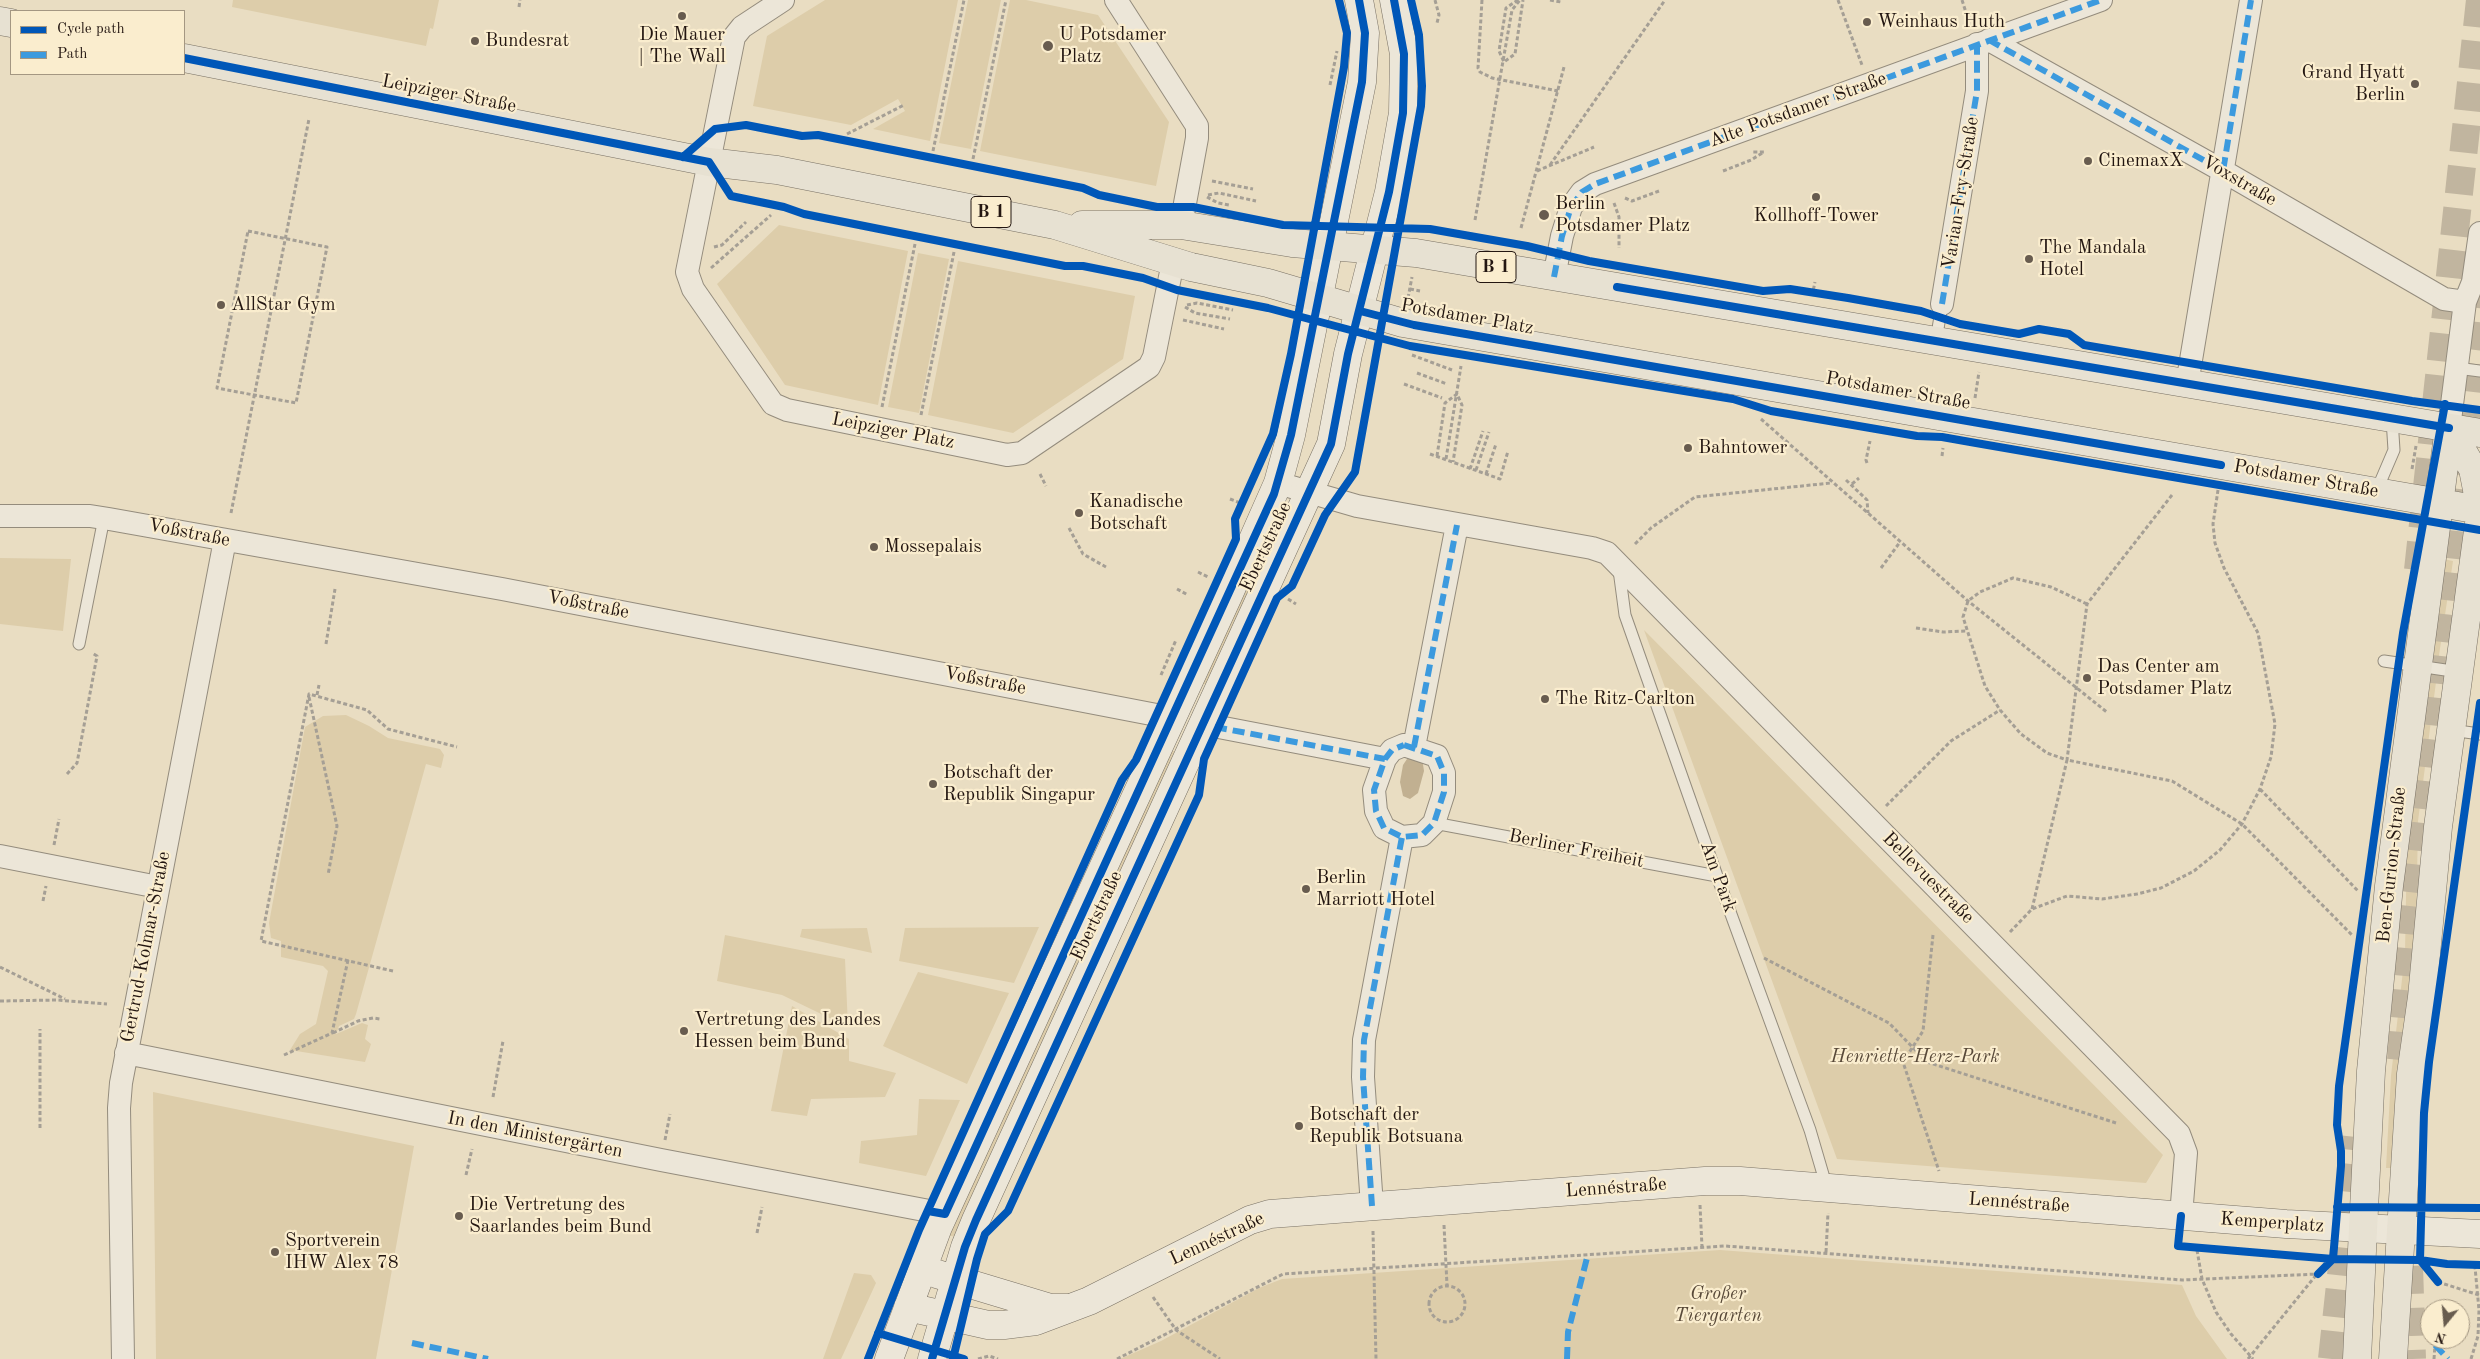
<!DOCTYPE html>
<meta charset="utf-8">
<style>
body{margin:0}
#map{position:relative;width:2480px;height:1359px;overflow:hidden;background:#e9ddc2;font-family:"Old Standard TT",serif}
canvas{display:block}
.legend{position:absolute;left:10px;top:10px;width:175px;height:65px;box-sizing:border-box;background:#faedce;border:1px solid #a49782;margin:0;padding:6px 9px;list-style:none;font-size:15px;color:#231611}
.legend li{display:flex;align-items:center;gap:10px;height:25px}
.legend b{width:25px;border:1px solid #a49782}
.north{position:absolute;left:2420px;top:1299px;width:50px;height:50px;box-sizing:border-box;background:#faedce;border:1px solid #a49782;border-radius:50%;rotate:197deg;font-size:14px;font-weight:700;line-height:20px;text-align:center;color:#231611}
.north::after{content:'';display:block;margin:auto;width:18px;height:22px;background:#685c4f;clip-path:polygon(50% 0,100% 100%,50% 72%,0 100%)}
</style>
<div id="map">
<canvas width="2480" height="1359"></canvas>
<ul class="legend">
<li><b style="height:6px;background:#0057b8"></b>Cycle path</li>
<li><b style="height:6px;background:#3c9ade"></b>Path</li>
</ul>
<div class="north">N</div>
</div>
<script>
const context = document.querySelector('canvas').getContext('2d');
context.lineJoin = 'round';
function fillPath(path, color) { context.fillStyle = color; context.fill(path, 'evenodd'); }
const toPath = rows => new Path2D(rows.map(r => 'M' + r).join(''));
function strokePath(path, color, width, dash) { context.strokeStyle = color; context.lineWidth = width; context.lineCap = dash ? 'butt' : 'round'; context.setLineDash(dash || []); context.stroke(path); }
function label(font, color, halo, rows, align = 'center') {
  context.font = font + ' "Old Standard TT",serif'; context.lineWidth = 4.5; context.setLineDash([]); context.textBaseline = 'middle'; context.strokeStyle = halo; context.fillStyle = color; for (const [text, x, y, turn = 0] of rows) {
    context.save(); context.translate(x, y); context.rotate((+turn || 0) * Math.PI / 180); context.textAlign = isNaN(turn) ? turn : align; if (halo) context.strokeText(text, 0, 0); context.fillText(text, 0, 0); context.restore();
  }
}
const green = toPath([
 [233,0,439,0,433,29,430,28,426,46,232,7],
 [825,0,958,0,930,141,873,129,905,111,898,99,851,125,753,106,767,36],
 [968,0,1001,0,971,149,939,143],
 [1010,0,1026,0,1098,15,1169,122,1156,186,980,151],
 [779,225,908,251,878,405,785,385,717,284],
 [918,253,949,259,919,413,888,407],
 [958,261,1135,296,1123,359,1013,433,928,415],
 [1281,506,1288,509,1209,686,1200,682],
 [0,558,71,559,63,631,0,624],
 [2443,559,2453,561,2438,662,2429,655],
 [1644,630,2163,1155,2146,1183,1837,1159],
 [2426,675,2436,682,2418,821,2416,938,2396,1168,2386,1168,2391,1076,2405,953,2407,842],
 [346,715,369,726,388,738,440,749,444,755,441,768,426,764,356,1014,354,1019,339,1026,336,1034,362,1023,368,1025,365,1039,371,1044,365,1062,290,1050,300,1034,316,1024,328,971,323,966,281,957,281,941,271,938,269,923,305,727,323,716],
 [1170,750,1176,752,957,1237,946,1235],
 [1039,927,1014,983,899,961,905,928],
 [867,928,872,953,800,937,802,929],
 [725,935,845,959,848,1027,782,995,717,981],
 [918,972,1009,993,967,1084,883,1046],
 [792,1006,849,1039,849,1061,896,1073,885,1097,811,1099,807,1116,771,1111],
 [153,1092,414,1146,376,1359,156,1359],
 [919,1099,960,1100,926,1176,859,1163,861,1141,917,1135],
 [1720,1250,2182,1285,2196,1316,2227,1359,1120,1359,1161,1341,1259,1288,1282,1279],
 [854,1273,871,1275,876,1283,841,1359,823,1359]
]);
const water = toPath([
 [1409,756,1422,758,1424,771,1418,793,1410,799,1403,796,1400,782,1403,765]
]);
const highwayTunnel = toPath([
 [2418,570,2480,0],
 [2401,1060,2413,918,2480,297],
 [2409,1266,2412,1359],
 [2332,1359,2356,1137]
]);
const path = toPath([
 [1435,0,1439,15,1437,23],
 [1482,0,1478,68,1480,72,1492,78,1558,91],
 [1518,0,1506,8,1499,51,1504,62,1515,54,1523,0],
 [1550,0,1561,2],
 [1838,0,1862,65],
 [1962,0,1970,25],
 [519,7,520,0],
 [1330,85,1337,51],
 [847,134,904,105],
 [933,151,964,0],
 [973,159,1006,0],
 [1550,165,1665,0],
 [1537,171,1594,147],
 [1723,171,1751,160,1764,152,1752,152],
 [1212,181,1253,189],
 [1208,195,1219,193,1256,201],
 [1207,197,1218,203,1229,205],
 [1625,198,1632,201,1659,191],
 [1614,203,1619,217,1619,248],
 [1475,220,1512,10,1520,0],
 [1521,228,1564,67],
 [714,247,722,245,746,222],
 [711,268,771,215],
 [1410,289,1420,291],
 [1812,296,1815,282],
 [1408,298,1412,277],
 [1187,305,1197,303,1233,310],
 [1185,307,1195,313,1230,319],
 [1183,320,1224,329],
 [1412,355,1452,370],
 [1417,373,1447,384],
 [1404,384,1442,398],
 [1975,398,1979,372],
 [882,407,915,244],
 [921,415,954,252],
 [1761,419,1968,601,2108,713],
 [1430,454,1500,479,1508,451],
 [1437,456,1445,403,1457,394,1462,405,1453,462],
 [1942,456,1943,448],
 [1446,459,1461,366],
 [1867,463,1866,460,1870,441],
 [1470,469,1483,431],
 [2412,469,2416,446],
 [1476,470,1489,432],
 [1040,474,1046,486],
 [1486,474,1496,444],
 [1846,480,1867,500,1868,513],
 [1852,484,1859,478],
 [1230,499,1243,504],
 [231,513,309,119],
 [1069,528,1083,554,1106,567],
 [1635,544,1651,528,1695,497,1831,483],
 [1881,568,1900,542],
 [1198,572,1208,577],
 [1177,589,1188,595],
 [1288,599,1296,604],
 [2087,604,2051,587,2013,578,1980,592,1968,601,1963,617,1985,686,2000,710,2021,734,2047,753,2067,760,2087,604,2172,495],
 [1916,628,1943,632,1967,631],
 [326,644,335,589],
 [1161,675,1176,640],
 [317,695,319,685],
 [309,697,337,826,328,875],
 [67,774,77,763,97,656,92,653],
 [2260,789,2358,891],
 [1886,806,1951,741,2000,710],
 [54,845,59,819],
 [43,901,46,886],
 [2032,909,2067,760,2172,781,2242,824,2352,935],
 [2010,932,2032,909,2067,896,2102,899,2137,894,2161,888,2194,871,2220,850,2242,824,2260,789,2271,757,2275,724,2258,633,2224,568,2215,543,2213,524,2218,490],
 [1933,935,1923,1031,1903,1062,1939,1171],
 [1764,958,1889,1023,1927,1062,2116,1123],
 [0,967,65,999],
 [393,971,261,941,309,694,367,710,388,729,457,747],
 [0,1001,57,1000,107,1004],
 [333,1033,358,1021,373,1018,380,1019],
 [284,1055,332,1033,348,960],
 [493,1097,503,1041],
 [40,1128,40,1029],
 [665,1140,670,1114],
 [466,1175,472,1149],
 [1700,1205,1702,1247],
 [1444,1225,1447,1285],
 [1373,1231,1376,1359],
 [757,1233,762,1207],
 [2197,1250,2202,1279,2216,1312,2231,1334,2253,1359],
 [1826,1252,1828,1213],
 [2438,1282,2479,1295],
 '1429 1304a18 18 0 1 1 36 0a18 18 0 1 1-36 0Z',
 [1153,1297,1176,1330,1220,1359],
 [978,1359,989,1356,998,1359],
 [1117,1359,1283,1274,1725,1246,2182,1280,2318,1274],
 [2248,1359,2317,1274],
 [2434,1359,2435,1345],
 [2471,1359,2478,1336,2479,1310,2475,1267]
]);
const lane = toPath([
 [1936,341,1942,304],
 [2457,368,2480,371],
 [2376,492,2394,450,2392,419],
 [1619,570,1625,615,1717,876,1810,1130,1827,1188],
 [79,644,104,518],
 [2384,661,2459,672],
 [2451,730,2480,734],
 [1434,823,1717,876]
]);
const street = toPath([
 [783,0,742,27,734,37,687,272,693,289,773,404,787,410,1007,455,1022,453,1149,367,1154,357,1173,262],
 [1116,0,1197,126,1197,138,1181,225],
 [1989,40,2223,171,2444,299,2465,302],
 [1554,277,1562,236,1571,207,1582,192,1595,184,2101,0],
 [1942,304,1977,91,1977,44],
 [2187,384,2251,0],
 [2449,428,2465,302,2473,282,2480,233],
 [1278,483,1357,506,1592,548,1607,553,2179,1134,2186,1153,2181,1216],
 [0,516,90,516,109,519,502,589,1172,718],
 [1203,724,1385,759],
 [1404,745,1437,756,1444,773,1444,792,1434,823,1422,835,1402,837,1384,828,1376,811,1374,790,1385,759,1392,750,1404,745],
 [1414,747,1457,525],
 [0,856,158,887],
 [126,1053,661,1160,945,1214],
 [1372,1206,1363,1077,1364,1040,1402,837],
 [123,1359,119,1108,121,1083,225,540]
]);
const secondary = toPath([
 [937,1274,1050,1308,1067,1308],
 [908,1307,988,1325,1004,1325,1036,1321,1089,1301,1250,1220,1270,1214,1705,1181,1740,1181,2286,1224,2480,1234],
 [889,1359,938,1227,1228,596,1278,483,1291,435,1362,82,1365,33,1359,0],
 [932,1359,965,1247,976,1220,1331,444,1348,354,1389,192,1403,113,1404,54,1394,0]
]);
const primary = toPath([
 [0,21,11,23],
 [184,58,709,162,777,170,1055,225,1191,267,1268,283,1403,323,2480,510],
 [1082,225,1181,225,1292,243,1416,253,2480,433],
 [2449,428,2473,469,2480,505],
 [2363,1229,2371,1071,2389,886,2449,428],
 [2401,1231,2411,1074,2422,997,2438,827,2480,516]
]);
const highway = toPath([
 [2357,1359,2363,1229],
 [2393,1359,2401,1231]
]);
const pathBridge = toPath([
 [248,231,327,247,296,403,217,388,248,231]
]);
const quiet = toPath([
 [1989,40,2223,171,2251,0],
 [1554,277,1562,236,1571,207,1582,192,1595,184,2101,0],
 [1942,304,1977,91,1977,44],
 [1215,727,1385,759],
 [1404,745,1437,756,1444,773,1444,792,1434,823,1422,835,1402,837,1384,828,1376,811,1374,790,1385,759,1392,750,1404,745],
 [1414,747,1457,525],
 [1372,1206,1363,1077,1364,1040,1402,837],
 [412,1343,488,1359],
 [2435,1345,2448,1359],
 [1567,1359,1568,1332,1588,1254]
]);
const cycleway = toPath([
 [184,58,709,162,731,196,784,207,804,214,1065,266,1083,266,1143,278,1177,290,1268,308,1410,346,1733,399,1771,411,1917,436,1942,437,1976,443,2480,530],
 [683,157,715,129,746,125,802,136,818,135,1083,188,1099,195,1157,207,1193,207,1283,225,1430,229,1527,246,1589,261,1763,291,1790,289,1848,298,1921,311,1960,324,2019,334,2039,329,2069,334,2084,345,2412,401,2480,410],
 [1617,287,2449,428],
 [1360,311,1414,325,2221,465],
 [2337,1207,2480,1208],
 [928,1211,945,1214,1274,494,1291,435,1362,82,1365,33,1359,0],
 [2181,1216,2178,1246,2333,1259,2420,1260,2447,1264,2480,1265],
 [2318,1274,2333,1259,2341,1166,2341,1151,2337,1125,2339,1086,2403,633,2445,404],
 [2438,1282,2420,1260,2424,1113,2429,1062,2480,703],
 [878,1333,964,1359],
 [868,1359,919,1230,1122,780,1136,760,1236,539,1235,519,1273,434,1291,354,1344,67,1347,33,1339,0],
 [932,1359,965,1247,976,1220,1331,444,1348,354,1389,192,1403,113,1404,54,1394,0],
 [953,1359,977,1259,985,1234,1008,1211,1199,795,1204,759,1277,598,1292,586,1325,515,1355,472,1421,106,1422,86,1419,35,1411,0]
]);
const markers = [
 [682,16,5,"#685c4f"],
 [1867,22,5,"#685c4f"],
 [475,41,5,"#685c4f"],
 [1048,46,6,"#685c4f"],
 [2415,84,5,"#685c4f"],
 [2088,161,5,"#685c4f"],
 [1816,197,5,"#685c4f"],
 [1544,215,6,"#685c4f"],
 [2029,259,5,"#685c4f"],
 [221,305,5,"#685c4f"],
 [1688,448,5,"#685c4f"],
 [1079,513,5,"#685c4f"],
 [874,547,5,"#685c4f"],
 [2087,678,5,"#685c4f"],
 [1545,699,5,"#685c4f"],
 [933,784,5,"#685c4f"],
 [1306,889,5,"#685c4f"],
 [684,1031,5,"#685c4f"],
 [1299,1126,5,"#685c4f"],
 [459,1216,5,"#685c4f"],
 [275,1252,5,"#685c4f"]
];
const shields = [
 [991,212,40],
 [1496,267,40]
];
const shieldNames = [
 ["B 1",991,212],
 ["B 1",1496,267]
];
const poiNames = [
 ["Weinhaus Huth",1877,22],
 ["Die Mauer",682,35,"center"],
 ["| The Wall",682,57,"center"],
 ["U Potsdamer",1059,35],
 ["Platz",1059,57],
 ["Bundesrat",485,41],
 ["Grand Hyatt",2405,73,"right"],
 ["Berlin",2405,95,"right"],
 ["CinemaxX",2098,161],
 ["Berlin",1555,204],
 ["Potsdamer Platz",1555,226],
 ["Kollhoff-Tower",1816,216,"center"],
 ["The Mandala",2039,248],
 ["Hotel",2039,270],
 ["AllStar Gym",231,305],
 ["Bahntower",1698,448],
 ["Kanadische",1089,502],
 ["Botschaft",1089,524],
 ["Mossepalais",884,547],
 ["Das Center am",2097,667],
 ["Potsdamer Platz",2097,689],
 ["The Ritz-Carlton",1555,699],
 ["Botschaft der",943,773],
 ["Republik Singapur",943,795],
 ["Berlin",1316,878],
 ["Marriott Hotel",1316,900],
 ["Vertretung des Landes",694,1020],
 ["Hessen beim Bund",694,1042],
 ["Botschaft der",1309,1115],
 ["Republik Botsuana",1309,1137],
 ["Die Vertretung des",469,1205],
 ["Saarlandes beim Bund",469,1227],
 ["Sportverein",285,1241],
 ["IHW Alex 78",285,1263]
];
const streetNames = [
 ["Leipziger Straße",449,94,11],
 ["Alte Potsdamer Straße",1798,110,-20],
 ["Voxstraße",2239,181,30],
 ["Varian-Fry-Straße",1961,193,-81],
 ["Potsdamer Platz",1467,317,10],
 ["Potsdamer Straße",1898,391,10],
 ["Leipziger Platz",893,431,11],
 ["Potsdamer Straße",2306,479,10],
 ["Voßstraße",189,533,11],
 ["Ebertstraße",1266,547,-65],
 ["Voßstraße",588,605,11],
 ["Voßstraße",985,681,11],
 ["Berliner Freiheit",1576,849,11],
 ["Ben-Gurion-Straße",2392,865,-84],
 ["Am Park",1718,877,70],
 ["Bellevuestraße",1928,878,45],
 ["Ebertstraße",1097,916,-65],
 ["Gertrud-Kolmar-Straße",146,947,-79],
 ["In den Ministergärten",535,1135,11],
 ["Lennéstraße",1616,1188,-4],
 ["Lennéstraße",2019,1203,4],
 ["Kemperplatz",2272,1223,4],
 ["Lennéstraße",1217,1239,-25]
];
const parkNames = [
 ["Henriette-Herz-Park",1915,1057],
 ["Großer",1718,1294],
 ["Tiergarten",1718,1316]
];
fillPath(green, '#ddcdaa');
fillPath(water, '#c1b091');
strokePath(highwayTunnel, '#c1b59f', 28, [28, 14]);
strokePath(lane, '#948c7d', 13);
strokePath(street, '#948c7d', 24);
strokePath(secondary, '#797164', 29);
strokePath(primary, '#797164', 29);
strokePath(highway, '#797164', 29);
strokePath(path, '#a59f95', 3, [4, 2.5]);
strokePath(lane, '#ece6d8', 11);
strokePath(street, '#ece6d8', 22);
strokePath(secondary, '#ece6d8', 28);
strokePath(primary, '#e7e1d2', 28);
strokePath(highway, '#e7e1d2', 28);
strokePath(pathBridge, '#a59f95', 3, [4, 2.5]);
strokePath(quiet, '#3c9ade', 6, [12, 6]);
strokePath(cycleway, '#0057b8', 8);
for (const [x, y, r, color] of markers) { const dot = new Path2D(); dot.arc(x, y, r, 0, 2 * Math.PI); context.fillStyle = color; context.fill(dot); strokePath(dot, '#faedce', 2); }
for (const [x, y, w] of shields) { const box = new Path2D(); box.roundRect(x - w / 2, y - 15.5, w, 31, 4); context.fillStyle = '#faedce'; context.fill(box); strokePath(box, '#231611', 1); }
label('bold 18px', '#231611', null, shieldNames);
label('19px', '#231611', '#faedce', poiNames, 'left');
label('19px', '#231611', '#faedce', streetNames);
label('italic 19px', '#584939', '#faedce', parkNames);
</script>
